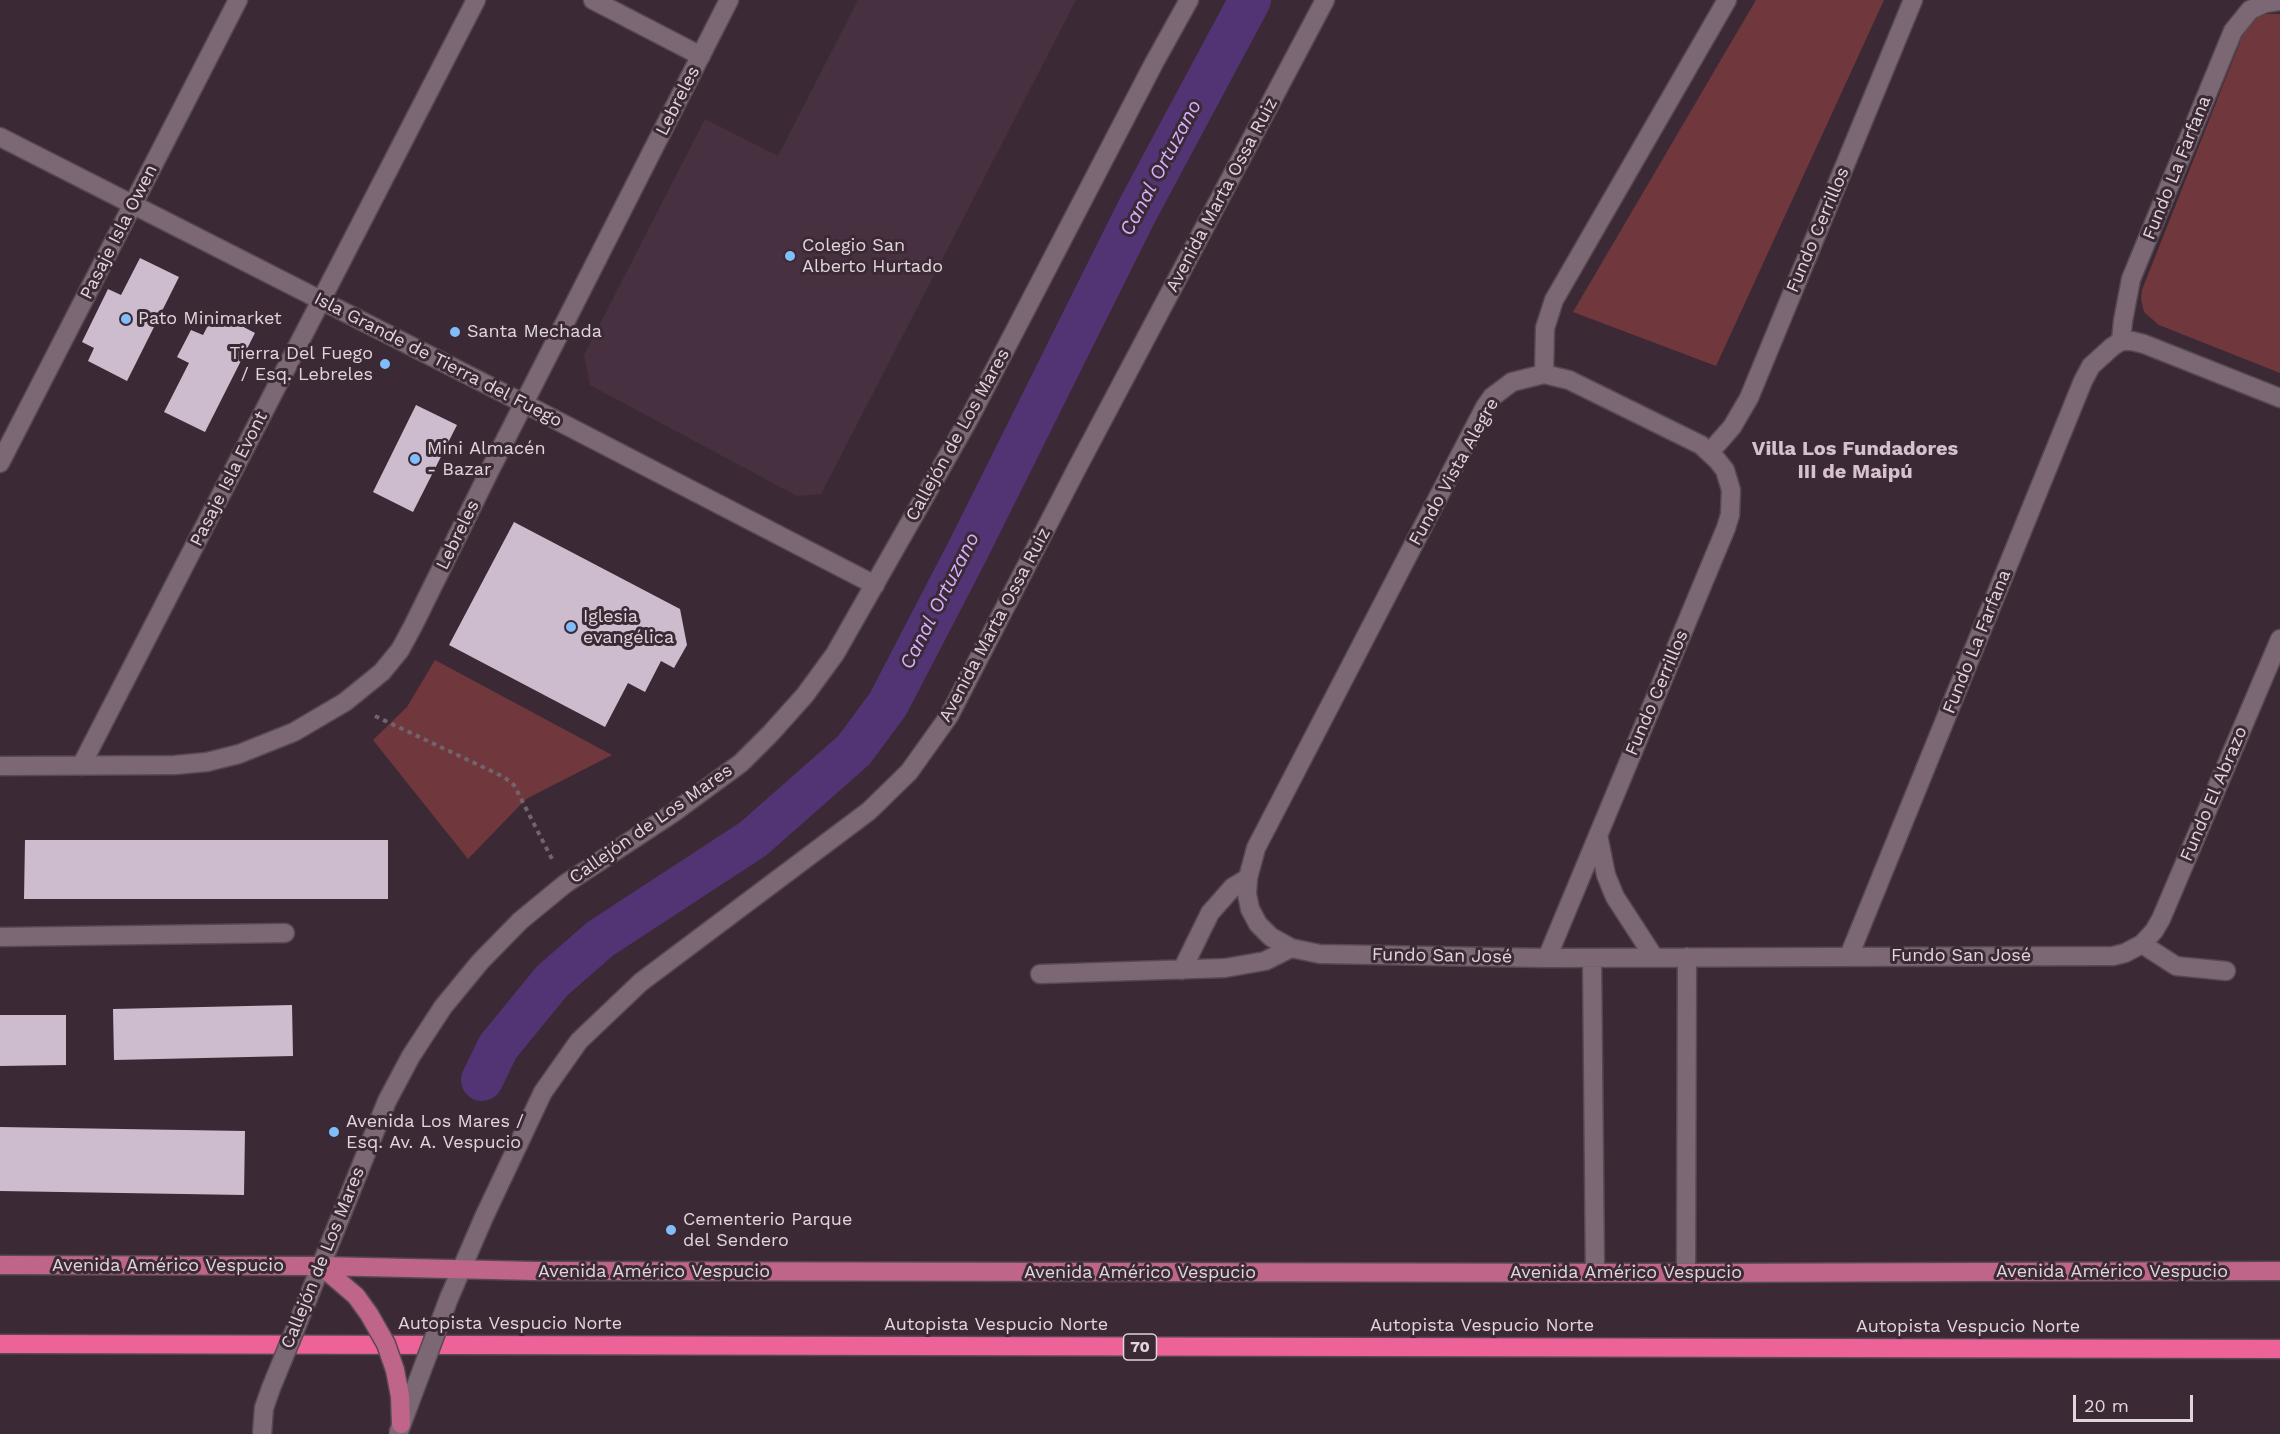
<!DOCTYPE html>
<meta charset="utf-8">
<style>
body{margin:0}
#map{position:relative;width:2280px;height:1434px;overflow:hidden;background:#3b2a35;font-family:"Work Sans",sans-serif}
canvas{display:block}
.scale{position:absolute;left:2073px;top:1395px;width:120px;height:27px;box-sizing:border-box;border:3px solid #e0d5db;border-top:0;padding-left:8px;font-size:18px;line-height:21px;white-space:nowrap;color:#e0d5db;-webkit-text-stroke:4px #3b2a35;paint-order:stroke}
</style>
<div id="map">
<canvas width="2280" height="1434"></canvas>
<div class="scale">20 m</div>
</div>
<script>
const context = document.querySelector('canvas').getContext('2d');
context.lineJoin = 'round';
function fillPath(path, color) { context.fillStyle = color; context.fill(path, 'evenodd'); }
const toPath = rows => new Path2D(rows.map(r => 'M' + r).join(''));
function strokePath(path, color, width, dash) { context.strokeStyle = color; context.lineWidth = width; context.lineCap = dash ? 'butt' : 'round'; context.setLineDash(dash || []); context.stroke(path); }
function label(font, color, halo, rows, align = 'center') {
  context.font = font + ' "Work Sans",sans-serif'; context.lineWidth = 6; context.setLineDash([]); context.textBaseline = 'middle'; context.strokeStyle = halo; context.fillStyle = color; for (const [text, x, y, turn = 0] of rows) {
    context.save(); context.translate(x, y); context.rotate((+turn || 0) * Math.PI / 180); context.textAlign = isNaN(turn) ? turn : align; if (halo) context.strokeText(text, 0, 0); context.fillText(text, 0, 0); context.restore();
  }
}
const built = toPath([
 [858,0,1076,0,821,494,797,496,590,385,584,355,705,119,778,156]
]);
const green = toPath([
 [1756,0,1884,0,1716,366,1573,312],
 [2267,14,2280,14,2280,373,2159,325,2144,312,2141,299,2142,290,2244,32,2257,17],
 [435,660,612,755,526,799,468,859,373,740,407,707]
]);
const canal = toPath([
 [482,1080,498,1047,552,981,600,939,753,839,854,750,888,704,968,550,1137,211,1250,0]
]);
const building = toPath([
 [140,258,179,277,127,381,88,361,94,348,82,342,108,289,121,295],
 [215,312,255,333,205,432,164,412,189,363,177,357,191,330,203,335],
 [416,405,457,425,413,512,373,492],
 [514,522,680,609,687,645,674,668,661,661,645,692,628,683,605,727,449,645],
 [25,840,388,840,388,899,24,899],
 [292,1005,293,1056,114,1060,113,1009],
 [0,1015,66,1015,66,1065,0,1066],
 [0,1127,245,1131,244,1195,0,1191]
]);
const path = toPath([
 [375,716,504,777,514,785,552,859]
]);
const minor = toPath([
 [593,0,701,56],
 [0,137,525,404,875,585],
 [2121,341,2123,321,2131,279,2233,31,2250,10,2265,3,2280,1],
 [1544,374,1545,328,1554,300,1727,0],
 [1710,452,1732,427,1749,398,1913,0],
 [0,463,238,0],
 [0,766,175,765,207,762,239,754,294,732,345,702,382,672,400,650,413,626,491,468,729,0],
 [81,766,476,0],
 [1598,835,1606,875,1615,897,1654,957],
 [0,937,285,933],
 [2142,944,2176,966,2226,971],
 [1849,956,2083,381,2091,366,2112,347,2121,341,2132,341,2144,344,2280,398],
 [1547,958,1726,528,1730,515,1731,490,1725,470,1717,460,1701,445,1569,380,1544,374,1512,382,1492,397,1485,407,1256,848,1248,878,1247,894,1250,909,1258,924,1271,937,1291,948,1320,954,1547,958,2113,956,2125,953,2142,944,2154,931,2161,919,2280,639],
 [1592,958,1595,1273],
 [1182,970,1210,913,1233,887,1248,878],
 [1040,974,1225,968,1265,961,1291,948],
 [1686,1273,1687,957],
 [308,1298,387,1101,411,1056,443,1007,480,962,520,921,565,884,673,813,741,763,771,733,805,695,835,654,970,417,1154,63,1189,0],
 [449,1298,484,1217,543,1092,579,1041,641,982,869,811,909,772,949,716,1076,470,1325,0]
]);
const major = toPath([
 [0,1265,321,1266,535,1271,1686,1273,2280,1271],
 [321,1266,356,1296]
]);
const highway = toPath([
 [0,1344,2280,1349]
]);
const minorBridge = toPath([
 [262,1434,264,1408,271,1388,308,1298],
 [398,1434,449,1298]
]);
const majorBridge = toPath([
 [356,1296,369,1314,386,1344,395,1370,400,1396,401,1424]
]);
const markers = [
 [790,256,6,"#80bdfa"],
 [126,319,6,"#80bdfa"],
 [455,332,6,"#80bdfa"],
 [385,364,6,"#80bdfa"],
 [415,459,6,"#80bdfa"],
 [571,627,6,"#80bdfa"],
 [334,1132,6,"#80bdfa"],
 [671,1230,6,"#80bdfa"]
];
const shields = [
 [1140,1347,33]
];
const shieldNames = [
 ["70",1140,1347]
];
const streetNames = [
 ["Lebreles",678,101,-63],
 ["Fundo La Farfana",2177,168,-68],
 ["Avenida Marta Ossa Ruiz",1222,195,-62],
 ["Fundo Cerrillos",1818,230,-67],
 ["Pasaje Isla Owen",119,232,-63],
 ["Isla Grande de Tierra del Fuego",438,360,27],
 ["Callejón de Los Mares",958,435,-61],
 ["Fundo Vista Alegre",1454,472,-61],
 ["Pasaje Isla Evont",229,479,-63],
 ["Lebreles",458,535,-64],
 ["Avenida Marta Ossa Ruiz",995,625,-62],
 ["Fundo La Farfana",1977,642,-68],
 ["Fundo Cerrillos",1657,693,-67],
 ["Fundo El Abrazo",2214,794,-67],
 ["Callejón de Los Mares",651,824,-35],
 ["Fundo San José",1442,956,1],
 ["Fundo San José",1961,956],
 ["Callejón de Los Mares",323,1258,-68],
 ["Avenida Américo Vespucio",168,1266],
 ["Avenida Américo Vespucio",654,1272],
 ["Avenida Américo Vespucio",2112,1272],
 ["Avenida Américo Vespucio",1140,1273],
 ["Avenida Américo Vespucio",1626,1273],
 ["Autopista Vespucio Norte",510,1324],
 ["Autopista Vespucio Norte",996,1325],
 ["Autopista Vespucio Norte",1482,1326],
 ["Autopista Vespucio Norte",1968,1327]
];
const poiNames = [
 ["Colegio San",802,246],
 ["Alberto Hurtado",802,267],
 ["Pato Minimarket",138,319],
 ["Santa Mechada",467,332],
 ["Tierra Del Fuego",373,354,"right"],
 ["/ Esq. Lebreles",373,375,"right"],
 ["Mini Almacén",427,449],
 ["- Bazar",427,470],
 ["Iglesia",583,617],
 ["evangélica",583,638],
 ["Avenida Los Mares /",346,1122],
 ["Esq. Av. A. Vespucio",346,1143],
 ["Cementerio Parque",683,1220],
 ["del Sendero",683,1241]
];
const waterNames = [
 ["Canal Ortuzano",1161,168,-62],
 ["Canal Ortuzano",940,601,-63]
];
const neighbourhoodNames = [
 ["Villa Los Fundadores",1855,449],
 ["III de Maipú",1855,472]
];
fillPath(built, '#473140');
fillPath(green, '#70383c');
strokePath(canal, '#523374', 42);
fillPath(building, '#ccbcce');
strokePath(minor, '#564951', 21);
strokePath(major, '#564951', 21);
strokePath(highway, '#564951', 21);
strokePath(path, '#72636d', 4, [4.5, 4.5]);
strokePath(minor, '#7b6874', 18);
strokePath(major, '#bf658a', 18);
strokePath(highway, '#ed6399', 18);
strokePath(minorBridge, '#564951', 21, []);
strokePath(majorBridge, '#564951', 21, []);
strokePath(minorBridge, '#7b6874', 18);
strokePath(majorBridge, '#bf658a', 18);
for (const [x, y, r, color] of markers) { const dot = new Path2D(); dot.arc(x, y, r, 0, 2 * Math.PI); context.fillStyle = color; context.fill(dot); strokePath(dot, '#3b2a35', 2); }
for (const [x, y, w] of shields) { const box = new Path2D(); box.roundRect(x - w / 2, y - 13, w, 26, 4.5); context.fillStyle = '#3b2a35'; context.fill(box); strokePath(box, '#e0d5db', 1.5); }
label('bold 16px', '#e0d5db', null, shieldNames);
label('18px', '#e0d5db', '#3b2a35', streetNames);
label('18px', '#e0d5db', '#3b2a35', poiNames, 'left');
label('italic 20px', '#d2b1fe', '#3b2a35', waterNames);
label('bold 20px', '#d6c1ce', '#3b2a35', neighbourhoodNames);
</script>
